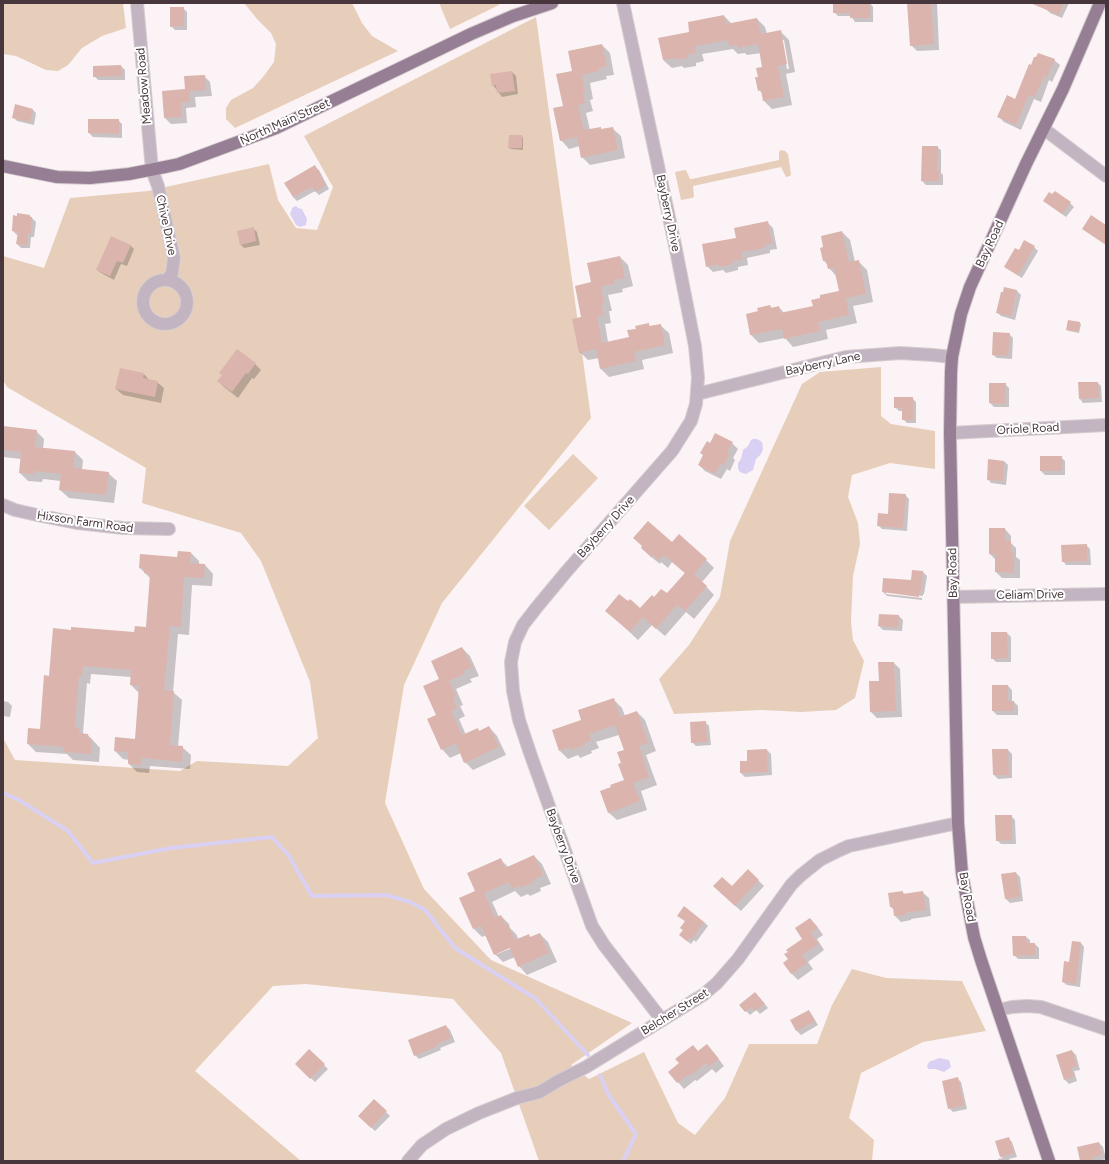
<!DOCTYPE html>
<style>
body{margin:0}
#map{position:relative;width:1109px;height:1164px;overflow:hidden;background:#fbf3f5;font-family:Figtree,sans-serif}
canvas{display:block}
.frame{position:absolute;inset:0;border:4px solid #47373c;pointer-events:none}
</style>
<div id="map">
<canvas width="1109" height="1164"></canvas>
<div class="frame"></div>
</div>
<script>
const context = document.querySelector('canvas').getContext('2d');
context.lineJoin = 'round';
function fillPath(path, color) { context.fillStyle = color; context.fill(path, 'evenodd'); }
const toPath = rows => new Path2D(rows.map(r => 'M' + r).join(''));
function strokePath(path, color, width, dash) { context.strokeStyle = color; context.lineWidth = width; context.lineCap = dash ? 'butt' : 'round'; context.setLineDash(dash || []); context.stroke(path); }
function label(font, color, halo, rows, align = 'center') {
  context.font = font + ' Figtree,sans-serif'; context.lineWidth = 4; context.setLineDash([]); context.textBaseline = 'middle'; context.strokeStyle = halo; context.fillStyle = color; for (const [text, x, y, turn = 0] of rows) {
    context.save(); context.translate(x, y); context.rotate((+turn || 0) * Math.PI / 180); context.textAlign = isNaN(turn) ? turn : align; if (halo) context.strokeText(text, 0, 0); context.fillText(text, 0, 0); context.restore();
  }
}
const green = toPath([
 [3,3,123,3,126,28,102,36,82,48,68,65,58,71,46,70,16,56,3,54],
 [244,3,352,3,362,23,372,36,398,51,235,128,226,119,226,108,231,100,253,88,263,77,274,62,276,44,271,33,257,19],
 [439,3,498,3,499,5,450,29],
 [536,17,591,418,442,603,404,685,385,803,424,889,491,960,632,1023,571,1065,589,1079,644,1052,678,1123,695,1135,725,1098,749,1044,817,1044,832,1005,852,969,886,978,962,981,986,1031,923,1042,861,1073,849,1118,874,1140,872,1161,539,1161,501,1053,453,999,306,984,273,986,195,1071,301,1161,3,1161,3,738,15,760,180,771,197,761,288,766,318,738,310,682,261,561,241,533,142,503,146,468,7,387,3,380,3,256,44,268,70,198,148,191,269,164,278,200,296,228,317,230,333,187,304,136],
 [781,150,785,151,788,154,791,174,790,176,786,177,781,167,693,186,694,197,692,198,681,200,675,172,685,170,686,170,690,179,692,179,779,160,779,152],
 [881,367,881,416,891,424,935,431,935,469,890,463,852,475,848,497,858,523,860,544,853,576,851,622,853,640,864,661,855,698,836,710,801,712,762,710,674,714,659,679,689,645,720,597,730,541,802,384,820,372],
 [573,454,598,478,549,530,524,506]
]);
const water = toPath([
 [296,206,298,208,302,209,307,219,306,225,300,227,296,225,290,214,292,209,292,208],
 [753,439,757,439,762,442,763,449,761,454,756,459,753,470,746,474,742,473,739,471,738,468,738,463,741,459,743,450,748,446,751,440],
 [939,1058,949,1060,951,1067,944,1072,935,1069,928,1069,927,1066,929,1062]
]);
const shadow = toPath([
 [834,3,870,3,873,7,873,22,855,22,851,16,838,16,834,12],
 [908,3,937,3,939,50,917,51,911,45],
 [1048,3,1069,3,1062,18,1050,13,1046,9],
 [183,8,187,12,187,30,175,30,171,26],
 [724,16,732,24,757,19,765,27,767,34,781,32,789,40,795,72,786,74,792,105,772,109,764,101,763,94,759,90,759,78,764,68,761,53,747,55,745,53,738,54,733,49,702,54,704,61,696,63,696,66,684,68,682,66,672,68,663,60,691,33],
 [782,40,784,40,789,69,787,69],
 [602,45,610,53,614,75,606,76,607,79,590,83,593,99,590,100,593,111,586,113,590,130,600,128,603,130,612,128,621,136,625,158,590,165,582,157,580,146,569,149,561,140,564,106,573,71],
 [1054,60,1060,65,1052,82,1049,80,1041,102,1034,99,1021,130,1004,122,999,117,1015,100,1032,66],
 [121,66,125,70,125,80,98,80,94,76],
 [512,72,516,76,518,94,502,97,493,85],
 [204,76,210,82,212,96,195,97,196,107,186,108,187,123,171,124,165,118,163,92,186,90],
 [32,109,36,113,34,125,17,121,13,117],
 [89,120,118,120,122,124,122,138,93,137,89,133],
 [522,136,523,138,523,150,511,149,509,148],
 [937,147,941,150,941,173,943,175,943,185,926,185,922,181],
 [315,167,319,170,329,189,319,195,315,191,297,201,293,197,286,183],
 [1044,201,1070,203,1074,207,1066,217],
 [30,216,36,222,34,237,31,237,30,248,21,248,17,244,18,235,17,235,13,231],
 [767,222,773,228,777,249,770,250,770,253,747,258,748,265,738,267,738,270,726,273,723,270,713,272,707,266,737,239],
 [253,228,257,232,260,245,244,248,240,244],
 [842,232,850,240,855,262,858,261,867,270,873,302,853,306,857,323,826,330,828,339,793,347,785,338,759,343,751,335,747,315,759,312,770,306,773,309,779,307,784,313,814,307,840,291,837,277,829,268,828,265,824,261],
 [130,245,134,249,127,266,121,264,114,280,101,273,97,270],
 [1034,247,1038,251,1022,278,1009,270,1005,267,1019,251],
 [620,257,628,265,633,286,622,289,623,292,608,295,612,311,609,311,611,323,605,324,608,342,630,338,637,329,648,324,651,327,660,325,669,333,673,353,642,360,644,369,609,377,601,369,599,358,588,360,580,352,582,318,592,283],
 [1005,288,1017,291,1021,295,1015,320,1001,316,997,312],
 [1079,322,1081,324,1079,333,1069,331,1067,330],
 [1009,334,1013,338,1012,359,997,358,993,355],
 [255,364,261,370,254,379,252,378,238,398,224,387,218,381,223,375],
 [144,374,150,381,157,382,164,388,161,403,123,395,116,389],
 [1098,383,1101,386,1102,402,1083,403,1080,399],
 [1005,384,1009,388,1009,407,994,407,990,403],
 [912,398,916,402,916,423,907,423,903,419,903,411,899,411,895,407],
 [3,428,36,431,44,439,43,449,75,452,83,460,82,470,108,473,117,481,114,503,69,498,60,490,61,481,43,479,42,482,28,481,20,473,21,459,3,457],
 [732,443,738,449,733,458,735,460,730,471,727,469,721,479,705,471,699,465,711,444],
 [1061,457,1065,461,1065,475,1045,475,1041,471],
 [1004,461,1008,465,1006,485,991,483,988,479],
 [905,495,909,499,907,531,882,529,878,525,889,515],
 [1005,529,1011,536,1011,543,1016,548,1016,557,1020,560,1020,578,1002,578,996,572,996,560,990,554],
 [672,543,706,560,714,568,702,582,714,595,694,619,686,612,665,636,652,625,638,640,606,610,640,610,654,599,667,595,685,573,672,562,668,568,661,562,660,564,650,556],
 [1086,545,1090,549,1091,565,1066,565,1063,561],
 [191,553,199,561,199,565,205,565,213,574,212,586,192,585,189,635,178,634,173,692,182,700,178,747,182,747,191,755,190,769,150,766,149,773,137,772,129,764,129,760,123,759,115,751,136,740,140,694,131,685,131,677,91,674,90,684,87,683,83,733,84,735,88,735,100,748,99,762,73,760,67,754,36,752,28,744,41,730,50,677,147,628,151,579,140,568,178,558],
 [923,572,927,576,924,594,923,594,923,596,886,592,886,594,922,598,922,600,887,596,883,592,912,581],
 [899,616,903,620,902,631,883,630,879,626],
 [1007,633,1011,637,1011,662,996,662,992,658],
 [462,648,470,656,479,676,470,679,472,682,456,689,463,705,460,706,465,716,459,719,466,735,480,732,489,727,497,736,506,755,473,770,465,762,461,753,450,758,442,749,438,715,440,679],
 [894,663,900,669,902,717,877,718,871,712,880,682],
 [1008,686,1012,690,1012,702,1014,702,1018,706,1018,715,997,715,993,711],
 [613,699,622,708,625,716,637,712,645,720,656,751,646,755,657,785,641,791,647,810,617,820,608,812,625,781,622,764,625,751,619,735,596,742,599,748,591,751,592,753,580,758,578,755,568,759,560,751,583,720],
 [3,701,8,702,12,706,10,717,3,716],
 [705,722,709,726,711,745,696,746,692,742],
 [767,750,771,754,772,775,745,777,741,773,748,762],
 [1008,750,1012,754,1012,778,998,779,994,775],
 [1011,816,1015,820,1016,844,1001,844,997,840],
 [534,856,542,864,551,884,540,888,541,891,530,896,528,894,521,897,515,891,492,902,499,917,501,916,509,924,510,928,516,934,519,940,531,938,540,934,548,942,557,962,527,975,519,966,515,957,503,962,495,954,487,935,482,937,474,929,476,892,500,859,508,867],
 [514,945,515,947,497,954,497,952],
 [1016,873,1020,877,1023,901,1010,903,1006,899],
 [758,880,764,886,741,911,720,892,732,888],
 [902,892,905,894,922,892,929,898,931,916,911,919,911,920,901,922,895,916,894,910,891,907],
 [678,915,704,922,708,926,696,942,694,940,691,944,684,939,684,930,686,922],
 [810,919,816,925,823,935,817,939,824,950,808,962,813,969,798,980,792,974,784,963,789,960,804,939],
 [1026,937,1030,940,1030,944,1035,944,1039,948,1039,959,1018,959,1014,955],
 [1081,943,1084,947,1080,987,1067,985,1063,982,1070,963],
 [759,997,768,1008,760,1014,756,1010,750,1015,740,1005],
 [808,1011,812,1015,818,1025,801,1035,797,1031,791,1020],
 [446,1026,450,1030,455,1042,440,1048,441,1050,419,1059,415,1055],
 [309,1050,328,1069,315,1082,296,1064],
 [1072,1051,1076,1055,1080,1070,1074,1071,1077,1081,1069,1084,1065,1080],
 [698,1052,713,1052,724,1066,716,1073,712,1069,697,1081,695,1080,684,1089,669,1072],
 [957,1078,961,1082,967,1109,953,1112,949,1108],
 [374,1100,390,1116,375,1131,359,1116],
 [1008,1138,1012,1142,1017,1157,1009,1159,1011,1161,998,1161,998,1159,1003,1158,1001,1157],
 [1099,1143,1103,1147,1106,1159,1099,1161,1081,1161]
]);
const stream = toPath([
 [3,793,19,800,68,831,93,863,171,848,272,837,289,856,312,896,386,895,410,902,425,910,455,948,536,999,588,1055],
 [600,1075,608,1094,636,1134,623,1161]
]);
const building = toPath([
 [833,3,870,3,870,18,850,18,850,13,833,13],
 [907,3,931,3,934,44,910,46],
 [1030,3,1063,3,1059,15],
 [170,7,184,7,184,26,170,27],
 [724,15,726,24,757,18,761,34,781,30,787,64,778,66,784,97,763,101,761,90,758,91,755,77,758,77,756,68,762,67,758,44,738,48,737,45,729,46,728,40,695,46,696,53,688,55,688,58,675,60,675,58,663,60,658,38,689,32,688,22],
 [602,44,607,66,599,68,599,71,582,75,585,91,583,92,585,103,578,105,584,130,601,127,601,129,613,127,618,150,581,158,577,137,560,141,553,108,563,106,556,74,572,71,568,51],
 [1038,53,1055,59,1047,77,1044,76,1035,97,1029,95,1016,125,997,117,1007,95,1015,99,1029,64,1031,65,1034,57,1036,57],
 [121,65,122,76,93,77,93,66],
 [512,71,515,91,497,93,496,85,492,86,490,74],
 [205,75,206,90,190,91,190,102,181,102,182,117,164,118,162,91,185,89,184,76],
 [15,104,33,109,30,122,12,118],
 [88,119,119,119,119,134,88,133],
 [509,135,522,135,522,148,508,148],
 [922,146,938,146,937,170,939,170,939,181,921,181],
 [315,165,326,185,315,192,312,187,293,197,284,183],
 [1055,191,1071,202,1062,214,1043,201,1049,192,1052,194],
 [17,213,30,215,30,217,32,217,31,234,28,233,27,245,16,244,18,232,12,231,13,215,17,216],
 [1091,215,1106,225,1106,245,1082,229],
 [768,221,772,243,764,245,765,248,741,252,743,259,732,261,733,264,719,267,718,264,706,267,702,244,736,238,734,228],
 [254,227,256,241,240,245,237,231],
 [842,231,849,262,859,260,866,294,846,298,849,315,818,322,820,331,784,339,782,329,750,335,746,314,758,311,757,308,770,305,771,308,779,306,780,313,813,306,811,300,820,298,820,295,839,291,834,268,828,269,826,261,823,261,820,248,823,247,821,236],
 [111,236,131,245,123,263,117,261,110,276,96,270],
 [1024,240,1035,246,1018,275,1004,267,1015,248,1019,250],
 [620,256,625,278,614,280,615,284,601,286,604,303,601,303,604,315,597,316,602,343,629,337,627,330,636,329,635,326,649,323,649,326,661,324,665,345,634,352,636,361,600,369,596,349,579,353,572,319,581,317,575,286,591,282,587,263],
 [1004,287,1017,290,1011,316,996,313,1001,292,1003,292],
 [1068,320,1080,322,1078,332,1066,330],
 [993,332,1010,333,1008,356,992,355],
 [237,349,256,363,248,374,246,373,232,392,217,381,222,375,219,373],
 [120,368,144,373,143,378,158,381,155,397,115,389],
 [1078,382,1098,382,1099,398,1079,399],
 [989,383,1006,383,1005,404,989,403],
 [894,397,913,397,913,420,902,420,902,408,894,408],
 [3,426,37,430,35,447,75,451,73,468,109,472,106,495,59,490,61,474,35,471,34,474,19,473,21,452,3,450],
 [715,433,733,442,727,452,730,454,723,466,720,464,715,474,698,465,703,455,700,453,707,441,710,443],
 [1040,456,1062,456,1062,471,1040,471],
 [988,459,1004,461,1003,481,987,480],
 [889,493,906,494,903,528,877,526,878,513,888,514],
 [648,521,672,542,679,534,707,559,694,574,707,586,685,611,677,605,656,629,643,617,630,632,605,611,619,594,628,601,630,599,640,608,652,595,654,597,661,589,667,593,685,573,664,555,659,560,653,555,651,557,641,548,642,546,633,538],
 [989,528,1005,528,1005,541,1011,541,1011,553,1014,553,1014,573,995,572,995,554,989,554],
 [1087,544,1087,561,1062,562,1061,545],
 [178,551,191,552,190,563,205,564,204,578,184,577,181,627,170,626,164,690,174,691,170,745,183,746,182,762,142,758,141,765,128,764,128,752,114,751,115,737,135,739,139,686,130,685,131,670,83,666,82,676,79,676,75,728,79,728,79,733,88,734,88,738,92,739,91,754,63,752,64,747,27,744,28,728,40,729,44,675,49,676,53,628,71,630,71,627,134,632,135,626,146,627,150,574,144,573,144,569,139,568,140,554,177,557],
 [912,570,923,571,921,591,919,591,919,597,882,592,883,578,911,580],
 [879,614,899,615,898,628,878,626],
 [991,632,1007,632,1008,658,991,659],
 [462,647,472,667,463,671,464,674,449,681,456,696,453,698,457,708,451,711,462,735,478,728,479,731,489,726,499,747,464,763,456,743,441,750,427,719,436,715,423,686,439,679,431,661],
 [878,662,894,662,896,711,870,712,869,681,879,681],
 [992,685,1008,685,1008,701,1014,701,1014,711,992,711],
 [614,698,620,717,637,711,648,743,639,746,649,777,633,783,640,801,608,813,600,791,611,787,610,785,624,780,618,764,621,763,617,752,624,750,615,725,589,734,591,740,584,743,585,745,571,750,570,747,559,751,552,730,581,720,578,710],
 [706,721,707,742,691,743,690,722],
 [767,749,768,772,740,773,740,761,747,761,747,750],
 [992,749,1008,749,1009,775,993,775],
 [995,815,1012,815,1012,840,996,841],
 [534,855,543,875,533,880,534,882,521,888,520,885,512,889,509,882,484,893,495,918,501,915,506,926,508,925,515,940,529,934,530,937,540,933,549,953,518,967,510,948,494,955,481,926,473,929,459,898,475,891,467,873,501,858,505,868],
 [748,869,759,880,735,906,713,886,722,877,732,886],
 [1016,872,1020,897,1005,899,1001,874],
 [903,891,903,894,923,891,926,910,905,913,906,915,894,916,893,907,890,907,888,893],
 [684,906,704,922,692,939,690,937,687,941,679,935,683,930,680,928,685,921,677,916],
 [810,918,818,928,811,933,819,944,802,955,807,963,791,974,783,963,788,959,784,954,788,952,786,950,802,939,795,928],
 [1012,936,1026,936,1027,943,1035,943,1035,955,1013,956],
 [1072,941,1081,942,1076,984,1062,982,1064,961,1069,962],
 [755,992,765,1004,755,1011,752,1007,745,1012,739,1005],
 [809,1010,815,1021,796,1031,790,1020],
 [446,1025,451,1038,437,1044,438,1046,414,1056,408,1040],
 [707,1044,719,1059,709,1067,706,1063,690,1076,689,1074,677,1083,668,1072,679,1063,675,1059,693,1045,698,1051],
 [309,1049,325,1064,310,1079,295,1064],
 [1072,1050,1077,1066,1071,1068,1074,1077,1064,1080,1056,1055],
 [958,1077,964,1105,948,1109,942,1081],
 [374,1099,387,1111,371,1128,358,1116],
 [1009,1137,1014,1153,1000,1157,995,1141],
 [1099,1142,1102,1155,1092,1158,1093,1161,1080,1161,1077,1147]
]);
const minor = toPath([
 [137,3,152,170,158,186,174,258,172,273,167,280],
 [623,3,675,245,695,346,698,378,696,404,691,421,672,451,566,572,537,607,523,625,515,642,511,662,513,691,519,720,530,753,592,926,604,945,662,1020],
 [1044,129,1106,176],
 '143 302a22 22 0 1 1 44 0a22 22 0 1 1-44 0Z',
 [697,394,825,362,846,357,900,353,933,355,952,357],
 [950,433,1106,425],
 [3,505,15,510,37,515,77,523,123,528,169,529],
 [954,597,1106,594],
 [998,1010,1012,1007,1027,1006,1041,1007,1106,1029],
 [408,1161,422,1145,446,1129,479,1113,517,1098,540,1092,558,1081,586,1067,703,995,717,983,738,959,791,885,800,876,820,860,840,850,849,846,958,823]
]);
const major = toPath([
 [3,166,57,177,90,178,129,174,165,167,179,164,276,128,471,34,513,16,552,3],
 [1049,1161,981,960,974,937,962,874,958,823,950,433,951,372,952,357,961,314,970,287,1026,164,1063,89,1100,3]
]);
const streetNames = [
 ["Meadow Road",144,86,-95],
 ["North Main Street",285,122,-24],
 ["Bayberry Drive",668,213,78],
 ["Chive Drive",166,225,78],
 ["Bay Road",990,244,-65],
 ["Bayberry Lane",823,364,-12],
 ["Oriole Road",1028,429,-3],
 ["Hixson Farm Road",85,522,8],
 ["Bayberry Drive",606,527,-48],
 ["Bay Road",953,573,-91],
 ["Celiam Drive",1030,595,-1],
 ["Bayberry Drive",563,846,70],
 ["Bay Road",967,897,80],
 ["Belcher Street",675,1012,-32]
];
fillPath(green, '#e7ceba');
fillPath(water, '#d9d0f3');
fillPath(shadow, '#0003');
strokePath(stream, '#d9d0f3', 4);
fillPath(building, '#dbb4ad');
strokePath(minor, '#d7cdd0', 14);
strokePath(major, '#d7cdd0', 14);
strokePath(minor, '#c2b5c1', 12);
strokePath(major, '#967f94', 12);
label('12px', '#47373c', '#fff', streetNames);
</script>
